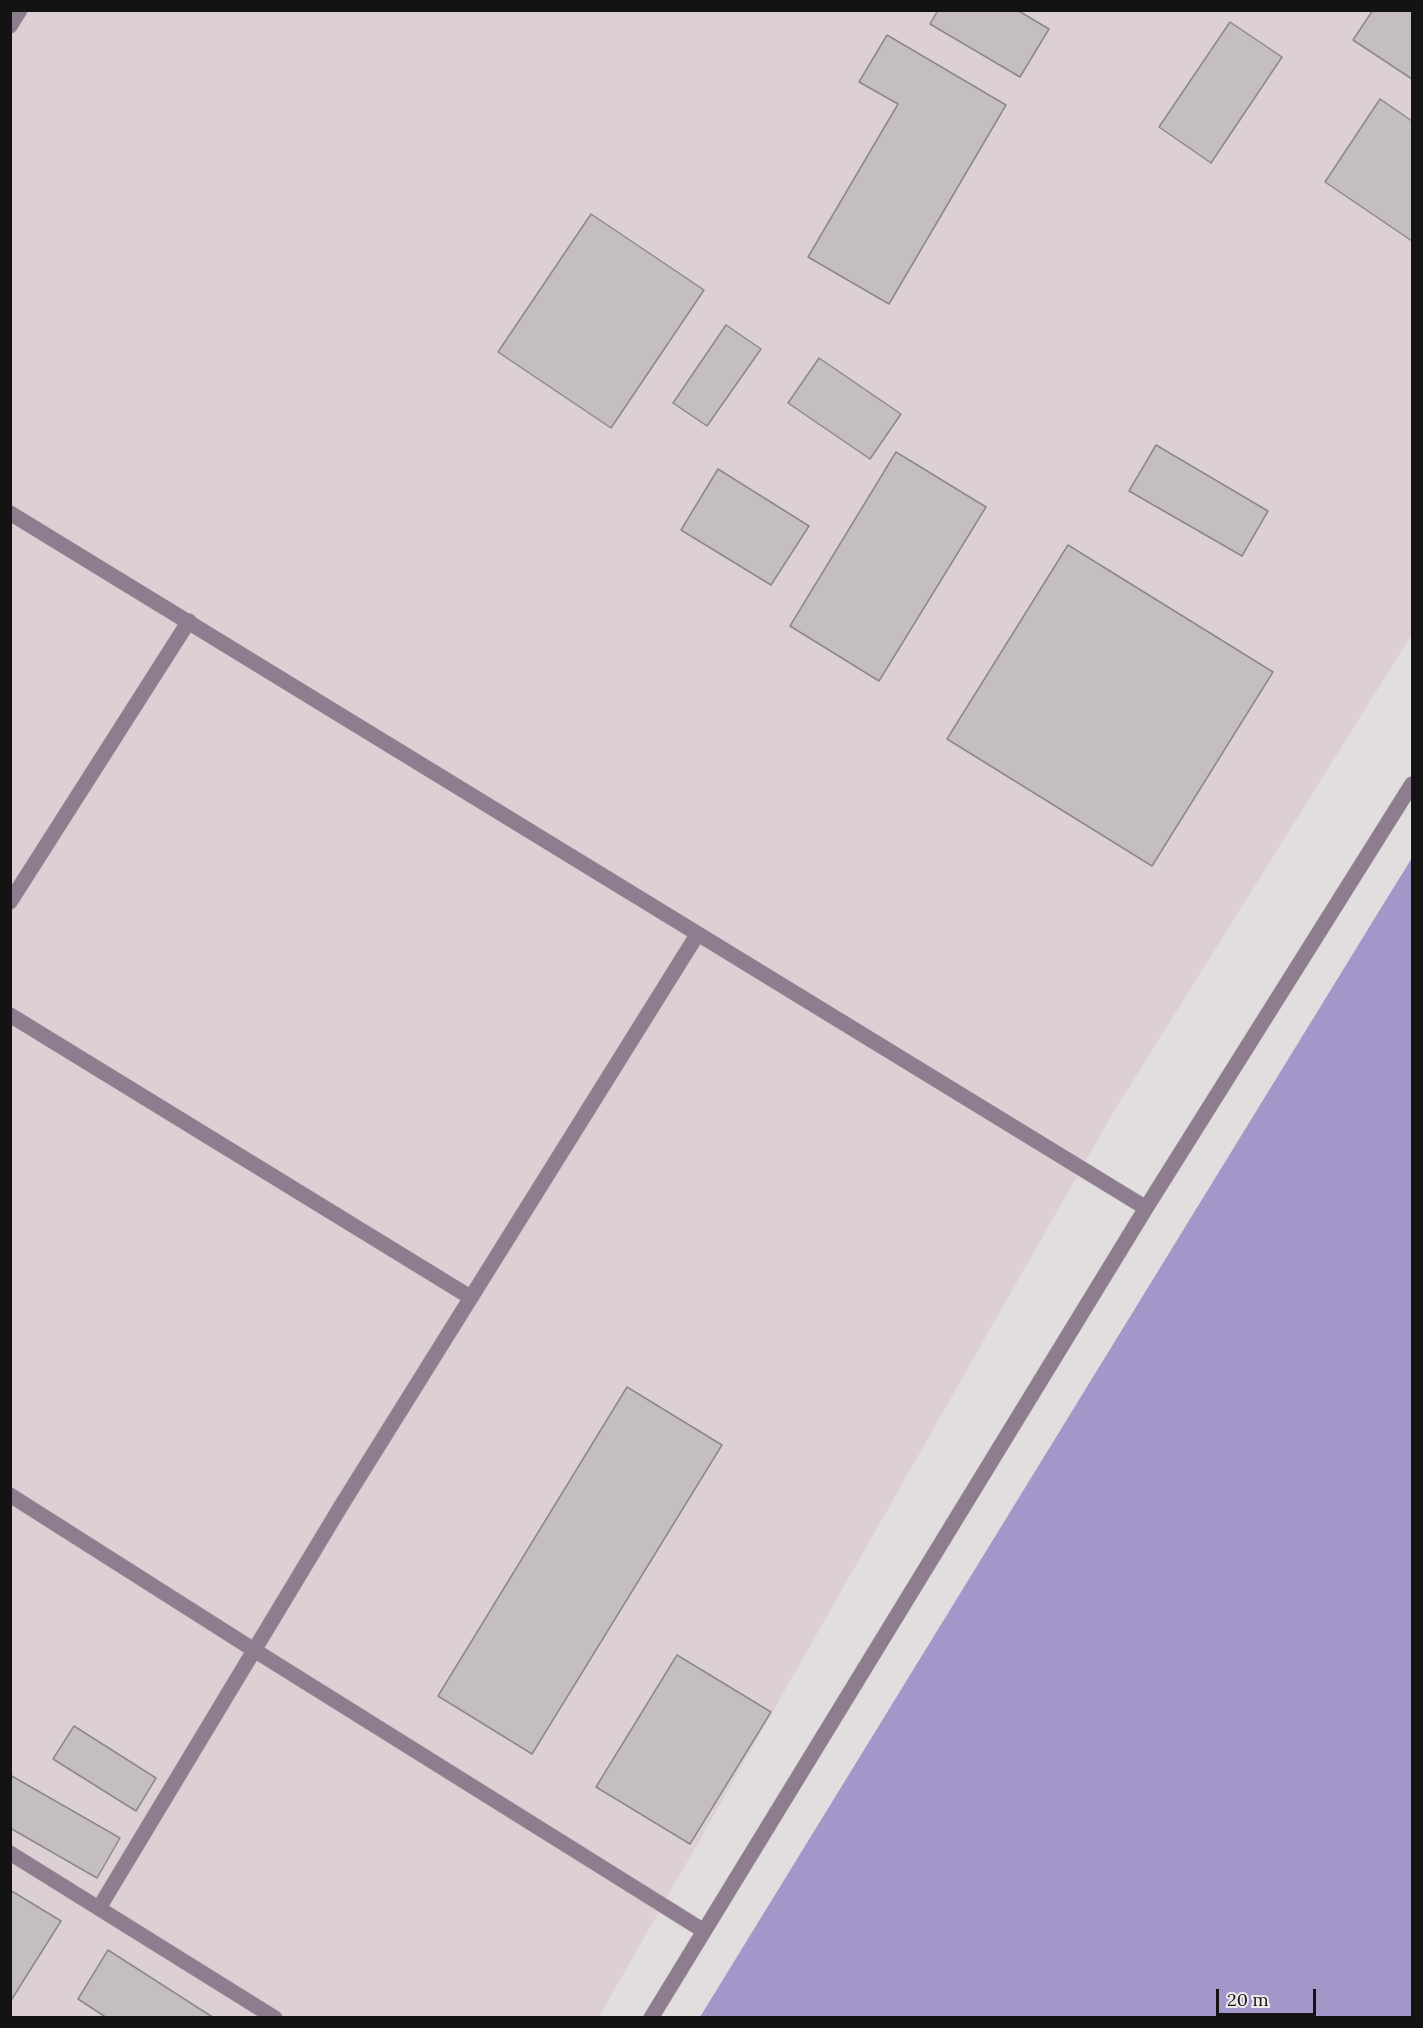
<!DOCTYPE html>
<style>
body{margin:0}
#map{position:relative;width:1423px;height:2028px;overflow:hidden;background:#e2dddf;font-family:Lora,serif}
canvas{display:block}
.frame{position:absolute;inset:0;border:12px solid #141313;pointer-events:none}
.scale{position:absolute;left:1216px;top:1989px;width:100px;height:27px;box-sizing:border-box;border:3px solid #141313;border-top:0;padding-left:8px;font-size:18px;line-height:21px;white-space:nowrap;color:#141313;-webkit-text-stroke:4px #efeaec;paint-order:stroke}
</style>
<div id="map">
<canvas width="1423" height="2028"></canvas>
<div class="frame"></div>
<div class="scale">20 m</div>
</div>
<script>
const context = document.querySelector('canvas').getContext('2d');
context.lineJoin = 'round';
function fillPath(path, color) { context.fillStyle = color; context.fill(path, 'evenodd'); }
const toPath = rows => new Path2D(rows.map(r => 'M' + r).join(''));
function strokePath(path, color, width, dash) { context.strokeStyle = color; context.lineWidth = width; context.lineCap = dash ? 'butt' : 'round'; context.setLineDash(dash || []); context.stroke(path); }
const built = toPath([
 [11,11,1412,11,1412,634,1113,1113,599,2017,11,2018]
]);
const water = toPath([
 [1412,858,1412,2017,700,2017,1389,895]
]);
const building = toPath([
 [938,10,1017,10,1049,29,1020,77,930,24,938,10],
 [1373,10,1412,10,1412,79,1353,40,1373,10],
 [1230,22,1282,57,1211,163,1159,127,1230,22],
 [887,35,1006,105,889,304,808,257,898,104,859,82,887,35],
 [1380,99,1412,121,1412,241,1325,182,1380,99],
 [591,214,704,290,611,428,498,352,591,214],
 [726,325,761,349,707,426,673,403,726,325],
 [819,358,901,414,870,459,788,403,819,358],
 [1156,445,1268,511,1242,556,1129,491,1156,445],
 [896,452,986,507,879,681,790,626,896,452],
 [718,469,809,526,771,585,681,530,718,469],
 [1068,545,1273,672,1152,866,947,739,1068,545],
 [627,1387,722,1445,532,1754,438,1696,627,1387],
 [677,1655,771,1712,690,1844,596,1787,677,1655],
 [74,1726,156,1778,136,1811,53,1759,74,1726],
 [10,1775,120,1838,97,1878,10,1828,10,1775],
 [10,1890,61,1921,10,2002,10,1890],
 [108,1950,214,2018,107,2018,78,1999,108,1950]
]);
const lane = toPath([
 [10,26,20,10],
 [10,513,1146,1208],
 [10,902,189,621],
 [10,1015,470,1297],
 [10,1495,254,1650,704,1931],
 [10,1853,275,2018],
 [99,1908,341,1506,697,935],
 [651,2018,1146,1208,1412,784]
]);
fillPath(built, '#ddd0d5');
fillPath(water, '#a396c8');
fillPath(building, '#c4bfbe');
strokePath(building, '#8c8887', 1.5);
strokePath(lane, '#bdb9ba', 16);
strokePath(lane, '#8e7d8e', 15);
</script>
